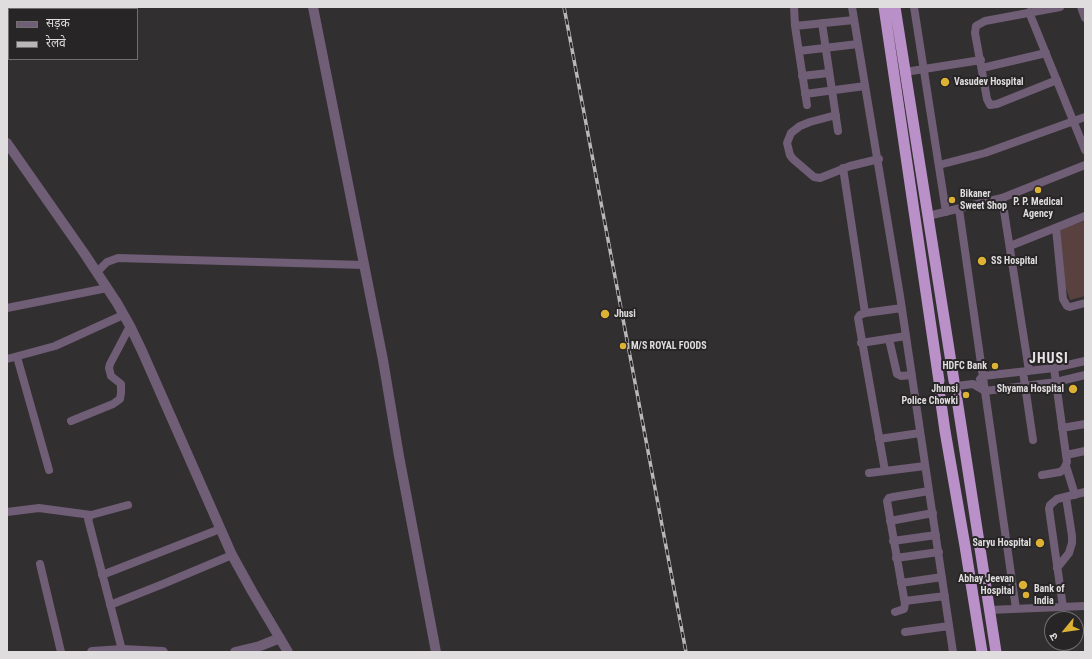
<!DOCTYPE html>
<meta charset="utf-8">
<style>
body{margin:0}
#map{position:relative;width:1092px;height:659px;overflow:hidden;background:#322f31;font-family:"Roboto Condensed","Noto Sans Devanagari",sans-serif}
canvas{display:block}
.frame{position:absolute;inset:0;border:8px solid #dfddde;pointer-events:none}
.legend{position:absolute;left:8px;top:8px;width:130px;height:52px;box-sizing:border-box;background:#282527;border:1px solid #716f70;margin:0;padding:5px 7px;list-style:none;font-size:12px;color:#dfddde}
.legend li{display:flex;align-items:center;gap:8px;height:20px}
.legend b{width:20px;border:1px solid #716f70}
.north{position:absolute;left:1044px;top:611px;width:40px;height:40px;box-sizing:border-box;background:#282527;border:1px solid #716f70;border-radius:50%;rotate:241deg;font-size:11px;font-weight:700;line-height:16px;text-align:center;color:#dfddde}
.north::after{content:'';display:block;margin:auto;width:14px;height:18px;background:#ddb133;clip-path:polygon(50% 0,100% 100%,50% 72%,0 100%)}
</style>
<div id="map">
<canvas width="1092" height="659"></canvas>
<div class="frame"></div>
<ul class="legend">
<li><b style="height:5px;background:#705d76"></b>सड़क</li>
<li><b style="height:5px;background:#b9b7b8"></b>रेलवे</li>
</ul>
<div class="north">उ</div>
</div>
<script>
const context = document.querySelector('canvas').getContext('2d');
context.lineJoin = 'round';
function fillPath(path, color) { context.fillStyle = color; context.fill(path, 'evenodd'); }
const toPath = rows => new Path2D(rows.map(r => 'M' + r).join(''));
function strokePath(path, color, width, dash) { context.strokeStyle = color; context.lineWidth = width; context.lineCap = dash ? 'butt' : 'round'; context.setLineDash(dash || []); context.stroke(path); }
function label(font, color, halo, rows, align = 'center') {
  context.font = font + ' "Roboto Condensed",sans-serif'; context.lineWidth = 4; context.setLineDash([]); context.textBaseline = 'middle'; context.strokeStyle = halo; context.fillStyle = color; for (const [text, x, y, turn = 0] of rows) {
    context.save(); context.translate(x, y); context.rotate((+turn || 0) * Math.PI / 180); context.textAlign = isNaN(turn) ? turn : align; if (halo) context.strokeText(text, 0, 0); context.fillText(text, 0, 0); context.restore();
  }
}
const green = toPath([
 [1085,221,1085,296,1070,300,1059,268,1058,230]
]);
const minor = toPath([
 [794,7,795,26,807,105],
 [852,7,900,296,953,652],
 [914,7,946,212],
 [1081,7,1085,18],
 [1029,12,1085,150],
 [822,23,838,131],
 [795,26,854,20],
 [799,51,858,44],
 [982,68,1046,53],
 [905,72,981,60],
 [802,76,829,73],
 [1057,80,997,104,990,105,987,99,975,33,976,26,985,21,1060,7],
 [805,94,865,86],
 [836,115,810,122,800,126,791,133,787,143,790,155,793,159,814,177,820,178,850,166,879,159],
 [939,165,985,153,1085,117],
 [843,168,865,313],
 [1002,198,1029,371],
 [959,209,1016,609],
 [928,216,1002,198,1085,165],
 [1056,228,1063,299,1067,306,1070,307,1085,303],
 [1010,246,1085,216],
 [97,272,107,262,118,258,364,265],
 [7,308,107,288],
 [889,339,897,374,901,376,912,375],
 [861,343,906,336],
 [17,357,49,470],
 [7,359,55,346,123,315],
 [1054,368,1066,455,1085,451],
 [1023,372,1033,440],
 [980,379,983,376,1054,368,1085,361],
 [957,386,973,384,985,391,1056,382,1085,375],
 [71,421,113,404,120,399,121,393,121,384,111,376,109,368,110,364,130,326],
 [1062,428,1085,424],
 [879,439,920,433],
 [1066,466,1075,495],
 [885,471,858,318,860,315,865,313,902,308],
 [869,473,925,466],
 [1042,475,1060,472,1064,469,1067,462,1066,455],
 [7,512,39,508,91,515],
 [890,521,933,513],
 [893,541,936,535],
 [896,558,939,552],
 [40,564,61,652],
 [1057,568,1069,553,1072,543,1072,536,1066,497],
 [102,575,220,529],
 [901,583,942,577],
 [905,601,945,596],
 [110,605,163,584,232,555],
 [1063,607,1049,509,1050,505,1057,499,1085,492],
 [989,610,1085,606],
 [895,612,904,609,905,604,887,501,889,498,893,497,929,491],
 [905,632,949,626],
 [122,650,88,519,91,515,128,505]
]);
const tertiary = toPath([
 [313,7,383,360,399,456,436,652],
 [7,143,84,253,117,303,130,326,142,351,232,555,253,593,288,652],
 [92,652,122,650,163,652],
 [235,652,260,646,280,638]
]);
const trunk = toPath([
 [884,7,939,381],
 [895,7,954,381],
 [956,393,996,652],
 [940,396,945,431,965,546,982,652]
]);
const rail = toPath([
 [564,7,686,652]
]);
const markers = [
 [945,82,5,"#ddb133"],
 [1038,190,4,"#ddb133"],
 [952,200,4,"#ddb133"],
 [982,261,5,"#ddb133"],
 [605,314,5,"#ddb133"],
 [623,346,4,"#ddb133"],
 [995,366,4,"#ddb133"],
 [1073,389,5,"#ddb133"],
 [966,395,4,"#ddb133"],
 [1040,543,5,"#ddb133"],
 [1023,585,5,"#ddb133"],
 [1026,595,4,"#ddb133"]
];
const poiNames = [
 ["Vasudev Hospital",954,82],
 ["Bikaner",960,194],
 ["Sweet Shop",960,206],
 ["P. P. Medical",1038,202,"center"],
 ["Agency",1038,214,"center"],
 ["SS Hospital",991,261],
 ["Jhusi",614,314],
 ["M/S ROYAL FOODS",631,346],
 ["HDFC Bank",987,366,"right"],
 ["Jhunsi",958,389,"right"],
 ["Police Chowki",958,401,"right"],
 ["Shyama Hospital",1064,389,"right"],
 ["Saryu Hospital",1031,543,"right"],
 ["Abhay Jeevan",1014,579,"right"],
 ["Hospital",1014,591,"right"],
 ["Bank of",1034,589],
 ["India",1034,601]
];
const districtNames = [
 ["JHUSI",1049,359]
];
fillPath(green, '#59413f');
strokePath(minor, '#705d76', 8);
strokePath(tertiary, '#705d76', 10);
strokePath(trunk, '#ba90c8', 11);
strokePath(rail, '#b9b7b8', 3.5);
strokePath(rail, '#282527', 2, [6]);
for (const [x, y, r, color] of markers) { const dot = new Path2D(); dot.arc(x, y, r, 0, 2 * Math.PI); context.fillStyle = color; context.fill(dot); strokePath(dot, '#282527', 1.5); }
label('bold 10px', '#dfddde', '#282527', poiNames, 'left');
context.letterSpacing = '1px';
label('bold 14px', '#e6e2e5', '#282527', districtNames);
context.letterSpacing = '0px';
</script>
